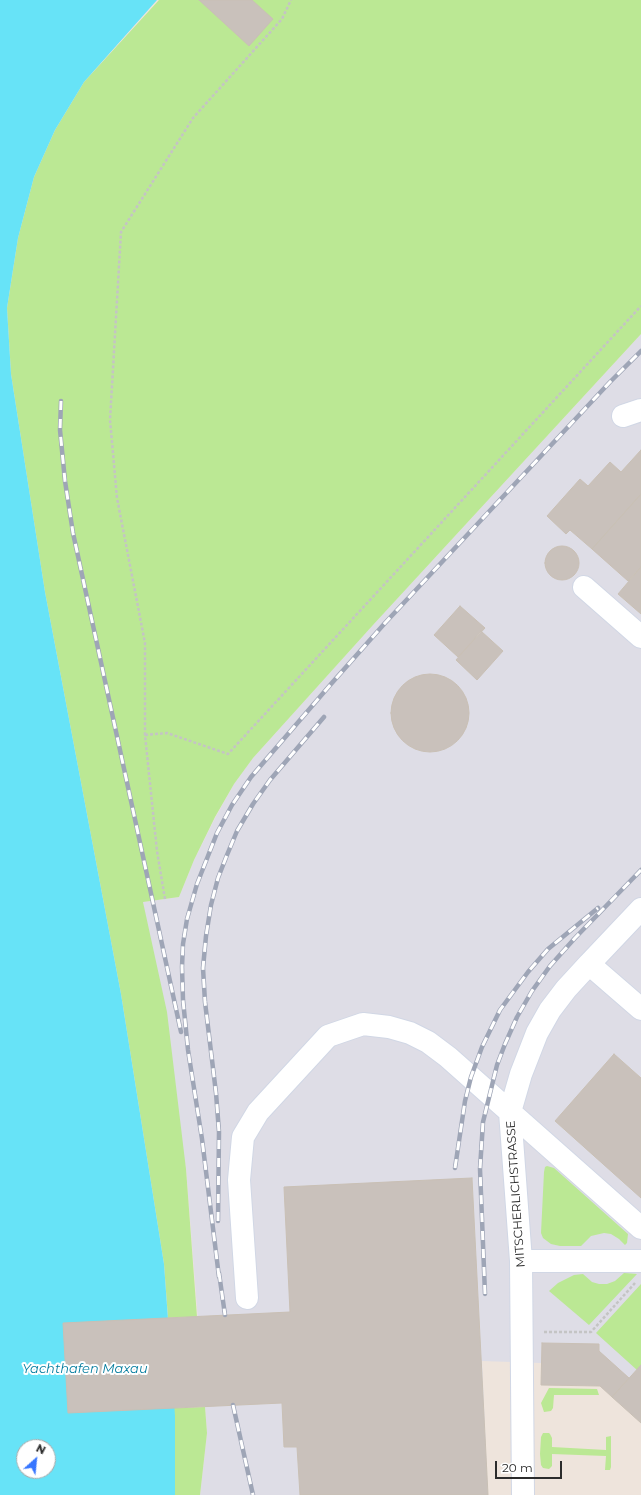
<!DOCTYPE html>
<style>
body{margin:0}
#map{position:relative;width:641px;height:1495px;overflow:hidden;background:#eee4dc;font-family:Montserrat,sans-serif}
canvas{display:block}
.north{position:absolute;left:16px;top:1439px;width:40px;height:40px;box-sizing:border-box;background:#fff;border:1px solid #aaa;border-radius:50%;rotate:27deg;font-size:11px;font-weight:700;line-height:16px;text-align:center;color:#2b2b2b}
.north::after{content:'';display:block;margin:auto;width:14px;height:18px;background:#3776ff;clip-path:polygon(50% 0,100% 100%,50% 72%,0 100%)}
.scale{position:absolute;left:495px;top:1461px;width:67px;height:18px;box-sizing:border-box;border:2px solid #2b2b2b;border-top:0;padding-left:5px;font-size:12px;line-height:14px;white-space:nowrap;color:#2b2b2b;-webkit-text-stroke:3px #fff;paint-order:stroke}
</style>
<div id="map">
<canvas width="641" height="1495"></canvas>
<div class="north">N</div>
<div class="scale">20 m</div>
</div>
<script>
const context = document.querySelector('canvas').getContext('2d');
context.lineJoin = 'round';
function fillPath(path, color) { context.fillStyle = color; context.fill(path, 'evenodd'); }
const toPath = rows => new Path2D(rows.map(r => 'M' + r).join(''));
function strokePath(path, color, width, dash) { context.strokeStyle = color; context.lineWidth = width; context.lineCap = dash ? 'butt' : 'round'; context.setLineDash(dash || []); context.stroke(path); }
function label(font, color, halo, rows, align = 'center') {
  context.font = font + ' Montserrat,sans-serif'; context.lineWidth = 4; context.setLineDash([]); context.textBaseline = 'middle'; context.strokeStyle = halo; context.fillStyle = color; for (const [text, x, y, turn = 0] of rows) {
    context.save(); context.translate(x, y); context.rotate((+turn || 0) * Math.PI / 180); context.textAlign = isNaN(turn) ? turn : align; if (halo) context.strokeText(text, 0, 0); context.fillText(text, 0, 0); context.restore();
  }
}
const industrial = toPath([
 [641,334,641,1423,600,1386,541,1385,541,1363,482,1361,488,1495,200,1495,207,1433,186,1169,143,902,179,897,194,860,215,818,234,784,253,758,373,625]
]);
const green = toPath([
 [159,0,641,0,641,334,373,625,253,758,234,784,215,817,194,860,179,897,143,902,167,1012,186,1169,197,1317,168,1318,164,1264,121,994,45,592,11,374,7,308,18,238,34,177,55,130,84,82],
 [547,1166,554,1168,628,1234,627,1243,625,1245,619,1239,611,1234,604,1233,591,1236,581,1246,560,1246,551,1244,543,1238,541,1233,544,1172,545,1167],
 [624,1273,637,1274,589,1325,549,1291,558,1283,574,1275,583,1274,592,1282,599,1284,607,1284,615,1281],
 [641,1284,641,1365,637,1370,596,1333],
 [549,1388,597,1389,599,1395,554,1395,553,1408,551,1411,544,1412,541,1403],
 [205,1407,207,1433,200,1495,175,1495,174,1408],
 [543,1433,549,1433,550,1434,552,1438,552,1447,606,1450,606,1437,611,1436,611,1467,610,1470,605,1470,606,1456,552,1454,552,1466,549,1469,543,1468,541,1465,540,1454,541,1437]
]);
const water = toPath([
 [0,0,157,0,84,82,55,130,34,177,18,238,7,308,11,374,45,592,121,994,164,1264,175,1416,175,1495,0,1495],
 [24,1447,48,1447,48,1471,24,1471]
]);
const building = toPath([
 [199,0,252,0,273,19,249,46,199,0],
 [641,450,641,494,592,549,570,530,566,534,547,516,580,479,588,486,610,462,621,472,641,450],
 [641,494,641,567,628,581,592,549,641,494],
 '545 563a17 17 0 1 1 34 0a17 17 0 1 1-34 0Z',
 [641,567,641,614,618,594,641,567],
 [460,606,485,628,458,657,434,635,460,606],
 [481,631,503,651,477,680,456,660,481,631],
 '391 713a39 39 0 1 1 78 0a39 39 0 1 1-78 0Z',
 [614,1054,641,1078,641,1198,555,1121,614,1054],
 [472,1178,488,1495,300,1495,297,1447,284,1447,282,1403,68,1413,63,1323,290,1312,284,1187,472,1178],
 [542,1343,599,1344,599,1351,629,1378,612,1397,600,1386,541,1385,542,1343],
 [641,1365,641,1423,612,1397,641,1365]
]);
const path = toPath([
 [145,735,167,733,228,754,641,306],
 [165,899,157,851,145,735,145,643,117,498,110,420,121,232,193,118,282,19,291,0],
 [544,1332,591,1332,635,1283]
]);
const minor = toPath([
 [623,416,641,410],
 [584,587,641,637],
 [589,964,641,909],
 [641,1009,589,964,566,989,550,1010,537,1033,521,1074,510,1112,641,1228],
 [521,1261,641,1261],
 [247,1298,239,1180,243,1137,258,1112,328,1036,363,1024,389,1027,410,1033,428,1042,448,1057,510,1112,521,1261,523,1495]
]);
const rail = toPath([
 [61,401,60,430,65,481,73,533,181,1032],
 [455,1168,465,1101,471,1077,482,1047,500,1010,528,972,548,949,598,908],
 [218,1221,219,1132,216,1093,205,1002,203,968,206,936,211,905,218,878,227,855,237,831,253,804,270,780,324,717],
 [219,1273,225,1315],
 [219,1277,202,1139,188,1050,183,1000,182,967,183,944,187,919,197,884,217,833,232,805,251,777,331,684,385,623,610,382,641,351],
 [485,1294,480,1169,483,1122,497,1065,505,1044,517,1017,532,991,550,966,575,938,641,870],
 [233,1405,253,1495]
]);
const streetNames = [
 ["MITSCHERLICHSTRASSE",516,1194,-94]
];
const waterNames = [
 ["Yachthafen Maxau",85,1369]
];
fillPath(industrial, '#dedde6');
fillPath(green, '#bbe894');
fillPath(water, '#67e3f7');
fillPath(building, '#c9c1bb');
strokePath(building, '#c9c0b5', 1);
strokePath(minor, '#d1d7e5', 24);
strokePath(path, '#c4c4c4', 2.5, [3, 2]);
strokePath(minor, '#fff', 22);
strokePath(rail, '#9ea5b6', 4.5);
strokePath(rail, '#fff', 3, [9]);
label('12px', '#2b2b2b', '#fff', streetNames);
label('italic 13px', '#047d9f', '#fff', waterNames);
</script>
